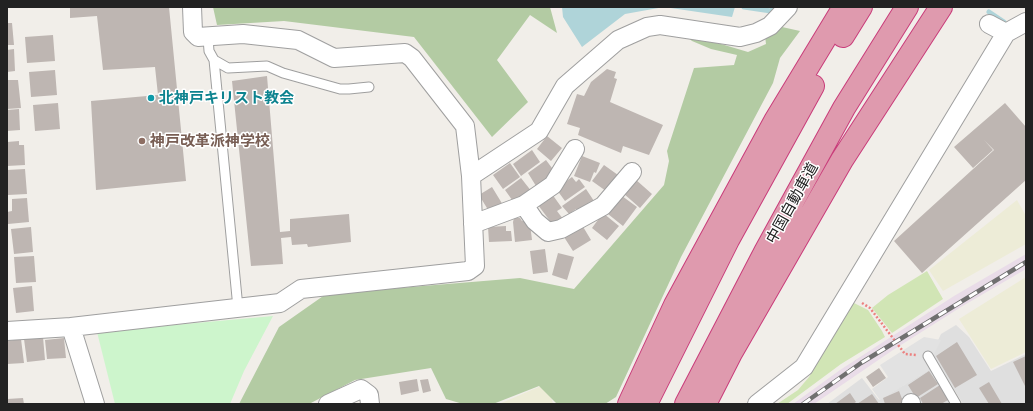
<!DOCTYPE html>
<meta charset="utf-8">
<style>
body{margin:0}
#map{position:relative;width:1033px;height:411px;overflow:hidden;background:#f1eee9;font-family:Commissioner,sans-serif}
canvas{display:block}
.frame{position:absolute;inset:0;border:8px solid #222;pointer-events:none}
</style>
<div id="map">
<canvas width="1033" height="411"></canvas>
<div class="frame"></div>
</div>
<script>
const context = document.querySelector('canvas').getContext('2d');
context.lineJoin = 'round';
function fillPath(path, color) { context.fillStyle = color; context.fill(path, 'evenodd'); }
const toPath = rows => new Path2D(rows.map(r => 'M' + r).join(''));
function strokePath(path, color, width, dash) { context.strokeStyle = color; context.lineWidth = width; context.lineCap = dash ? 'butt' : 'round'; context.setLineDash(dash || []); context.stroke(path); }
function label(font, color, halo, rows, align = 'center') {
  context.font = font + ' Commissioner,"Noto Sans JP",sans-serif'; context.lineWidth = 3; context.setLineDash([]); context.textBaseline = 'middle'; context.strokeStyle = halo; context.fillStyle = color; for (const [text, x, y, turn = 0] of rows) {
    context.save(); context.translate(x, y); context.rotate((+turn || 0) * Math.PI / 180); context.textAlign = isNaN(turn) ? turn : align; if (halo) context.strokeText(text, 0, 0); context.fillText(text, 0, 0); context.restore();
  }
}
const residential = toPath([
 [956,325,969,337,991,371,1026,354,1026,404,963,404,932,353,941,334],
 [930,369,951,404,827,404,862,378,879,400]
]);
const industrial = toPath([
 [1026,254,1026,269,961,307,893,350,814,404,793,404,840,370,954,296]
]);
const farmland = toPath([
 [1017,200,1026,216,1026,244,943,291,929,270],
 [1026,277,1026,352,991,369,959,319],
 [548,383,553,404,499,404]
]);
const grass = toPath([
 [927,271,943,299,892,333,872,308,888,295],
 [850,301,868,310,882,331,885,337,841,364,787,404,777,404,798,390,809,377]
]);
const forest = toPath([
 [213,7,550,7,557,33,530,15,497,60,528,102,492,137,414,37,284,21,217,25],
 [782,27,800,31,780,58,773,83,681,257,616,397,605,404,557,404,539,386,493,404,463,404,446,399,431,368,355,380,309,404,239,404,279,327,326,294,520,278,574,289,664,185,669,161,667,151,694,68,734,65,737,55,711,49,692,41,687,37,721,44,748,52,766,44,765,36]
]);
const park = toPath([
 [273,316,244,371,230,404,115,404,97,332]
]);
const parking = toPath([
 [924,337,941,340,934,354,939,364,880,400,872,389,888,377,880,365]
]);
const water = toPath([
 [562,7,735,7,732,17,664,7,625,14,582,47,563,17]
]);
const stream = toPath([
 [744,7,771,11,775,7],
 [989,12,1004,22]
]);
const building = toPath([
 [70,7,169,7,186,181,96,190,91,101,158,95,155,67,103,70,97,16,70,18],
 [7,23,12,23,14,45,7,45],
 [53,35,55,61,27,63,25,37],
 [14,49,15,71,7,72,7,50],
 [607,69,616,72,614,78,617,79,610,102,663,125,649,155,623,146,621,153,578,135,580,128,567,124,577,94,584,96,591,82],
 [55,70,57,95,31,97,29,72],
 [267,76,280,232,290,231,290,219,349,214,351,242,308,247,307,244,292,245,291,237,281,238,283,264,251,266,232,81],
 [7,80,18,80,21,108,7,109],
 [58,103,60,129,35,131,33,105],
 [1005,103,1026,127,1026,180,922,273,894,241,994,150,984,140,993,150,973,168,954,147],
 [19,109,20,130,7,131,7,110],
 [547,136,562,148,551,161,537,149],
 [19,141,19,145,24,145,25,165,7,166,7,154,8,154,7,142],
 [532,150,540,162,521,176,513,164],
 [582,156,600,163,596,173,594,172,590,182,574,176],
 [546,160,555,172,536,186,528,173],
 [510,163,520,177,503,189,493,175],
 [604,165,618,175,606,191,592,181],
 [25,169,27,194,8,195,7,170],
 [572,177,576,182,579,179,585,187,565,201,557,190,565,184,565,182],
 [521,178,532,192,515,204,505,190],
 [635,179,652,194,640,208,623,193],
 [492,187,503,205,490,213,479,195],
 [586,189,594,201,579,212,576,209,569,214,562,206],
 [552,194,562,208,557,211,563,219,553,225,538,205],
 [622,196,637,207,623,226,608,214],
 [27,198,29,222,8,224,7,212,12,211,12,199],
 [603,213,619,226,607,240,592,228],
 [514,218,520,218,522,221,528,220,530,224,532,240,515,242,513,222],
 [582,225,591,240,573,251,564,237],
 [506,226,506,231,511,231,512,241,489,242,488,227],
 [31,227,33,252,14,254,11,229],
 [545,249,548,272,533,274,530,251],
 [558,253,574,257,567,280,552,275],
 [34,256,36,282,16,283,14,257],
 [32,286,34,311,16,313,13,288],
 [43,337,45,360,27,362,24,339],
 [64,338,66,358,47,359,45,340],
 [21,339,24,363,7,364,7,341],
 [957,342,977,375,955,388,936,356],
 [1026,356,1026,388,1013,362],
 [879,368,886,378,873,387,866,377],
 [929,371,938,384,916,398,908,385],
 [417,379,419,391,401,395,399,382],
 [428,379,431,391,423,393,420,380],
 [989,382,1002,404,989,404,979,388],
 [940,385,948,400,941,404,923,404,920,398],
 [899,391,904,404,885,404,883,398],
 [850,393,856,402,853,404,835,404],
 [872,394,879,404,857,404],
 [23,398,24,404,7,404,7,399]
]);
const path = toPath([
 [862,303,870,308,905,354,917,355]
]);
const lane = toPath([
 [208,38,209,51,214,60,228,68,267,66,283,73,340,89,349,89,369,87],
 [214,60,238,308],
 [928,356,956,404]
]);
const street = toPath([
 [989,24,1006,33],
 [471,176,539,131,565,86,618,40,647,27,660,25,740,37,756,33,770,26,788,7],
 [524,205,535,221,548,232,561,229,603,206,632,172],
 [473,224,524,205,553,185,575,149],
 [71,327,280,303,301,289,468,271,475,266,471,176,465,126,412,58,405,53,334,58,298,40,243,34,198,37,193,32,192,7],
 [7,331,71,327,95,404],
 [911,403,911,404],
 [328,404,361,389,369,395,370,404],
 [757,404,804,367,1006,33,1026,22]
]);
const highway = toPath([
 [843,36,861,7],
 [629,404,675,305,775,121,844,7],
 [646,404,728,240,813,86],
 [686,404,765,252,844,108,907,7],
 [705,404,731,353,842,160,941,7]
]);
const rail = toPath([
 [803,404,861,363,1026,262]
]);
const markers = [
 [151,98,4,"#0f9aa8"],
 [142,141,4,"#8d6e63"]
];
const cultureNames = [
 ["北神戸キリスト教会",159,98]
];
const educationNames = [
 ["神戸改革派神学校",150,141]
];
const streetNames = [
 ["中国自動車道",792,203,-61]
];
fillPath(residential, '#dfdfdf');
fillPath(industrial, '#e9dce8');
fillPath(farmland, '#edecd7');
fillPath(grass, '#d1e5b5');
fillPath(forest, '#b3cba3');
fillPath(park, '#cdf5cc');
fillPath(parking, '#e2e2e2');
fillPath(water, '#afd4d9');
strokePath(stream, '#afd4d9', 5);
fillPath(building, '#beb6b2');
strokePath(lane, '#9f9f9f', 11);
strokePath(street, '#9f9f9f', 20);
strokePath(highway, '#c93c7a', 24);
strokePath(path, '#ec807f', 2.5, [2, 2]);
strokePath(lane, '#fff', 9);
strokePath(street, '#fff', 18);
strokePath(highway, '#df9aae', 22);
strokePath(rail, '#707070', 4.5);
strokePath(rail, '#fff', 3, [9]);
for (const [x, y, r, color] of markers) { const dot = new Path2D(); dot.arc(x, y, r, 0, 2 * Math.PI); context.fillStyle = color; context.fill(dot); strokePath(dot, '#fff', 1.5); }
label('bold 15px', '#0d838f', '#fff', cultureNames, 'left');
label('bold 15px', '#785e54', '#fff', educationNames, 'left');
label('15px', '#222', '#fff', streetNames);
</script>
